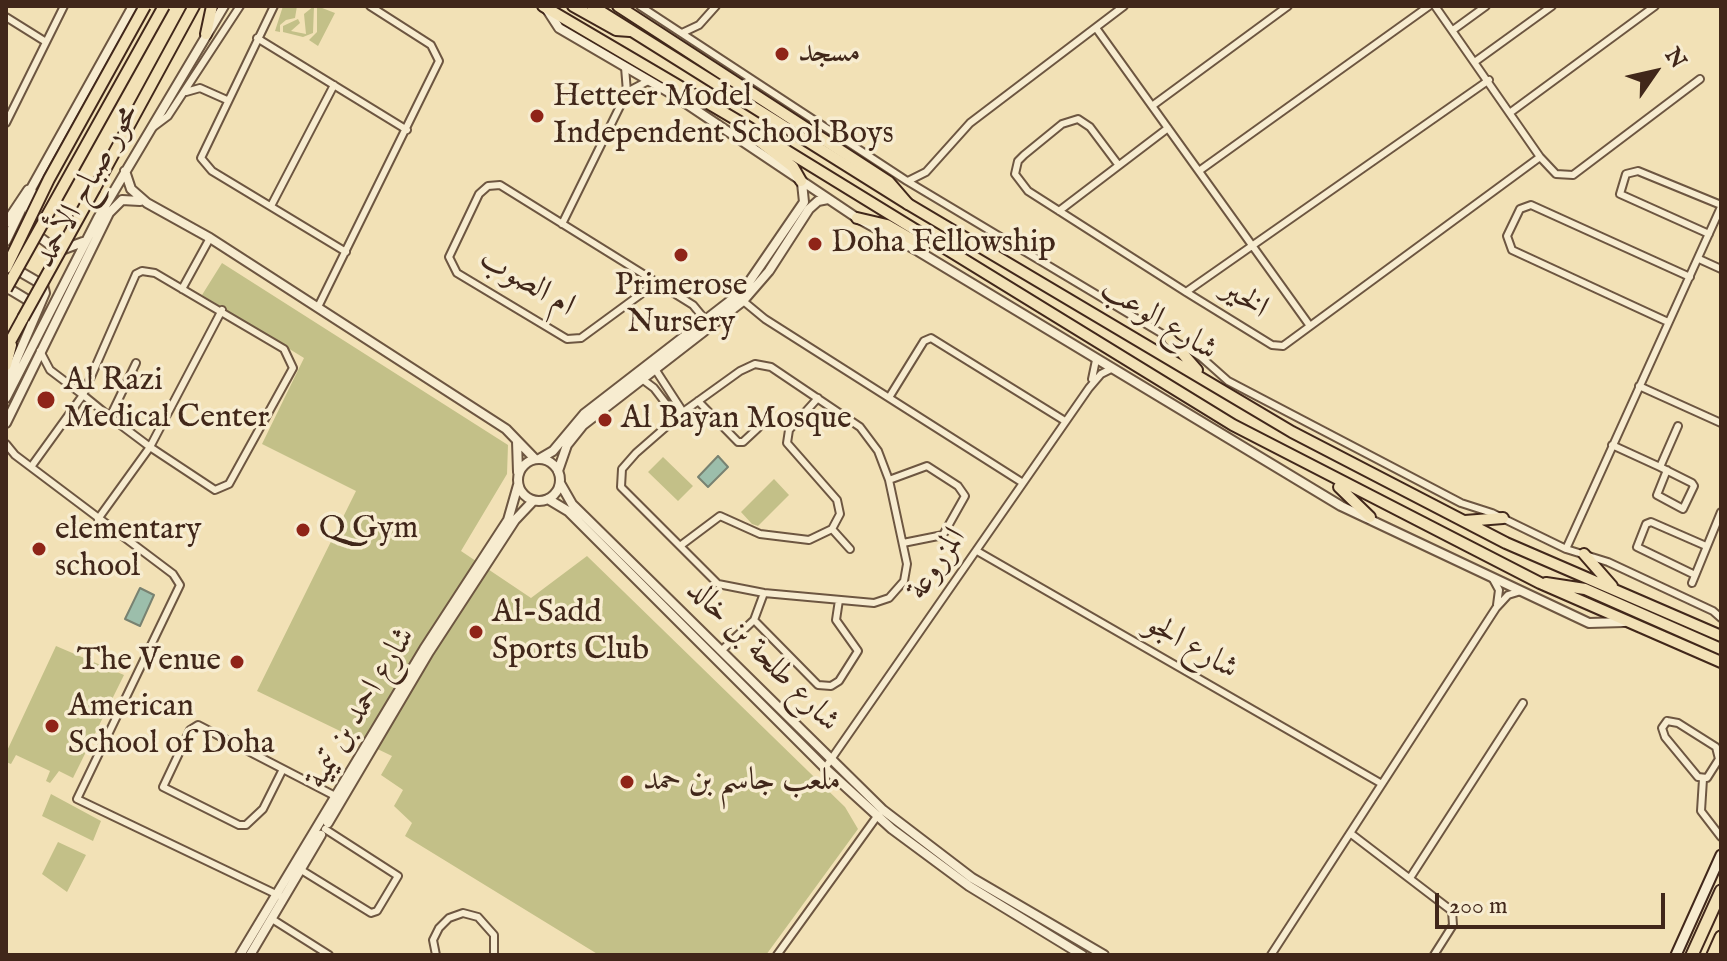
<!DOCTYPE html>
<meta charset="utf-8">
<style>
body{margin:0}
#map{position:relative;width:1727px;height:961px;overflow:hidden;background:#f2e1b6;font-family:"IM FELL English",serif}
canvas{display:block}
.frame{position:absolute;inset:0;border:8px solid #41271a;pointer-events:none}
.north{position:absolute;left:1615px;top:32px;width:80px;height:80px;-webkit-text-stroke:6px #f7ecd0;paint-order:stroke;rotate:56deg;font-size:22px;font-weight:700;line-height:32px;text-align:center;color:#41271a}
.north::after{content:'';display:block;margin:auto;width:28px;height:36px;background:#41271a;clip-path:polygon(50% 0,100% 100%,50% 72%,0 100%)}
.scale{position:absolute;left:1435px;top:893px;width:230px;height:36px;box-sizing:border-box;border:4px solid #41271a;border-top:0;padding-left:10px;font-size:24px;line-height:28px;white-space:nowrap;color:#41271a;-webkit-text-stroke:6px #f7ecd0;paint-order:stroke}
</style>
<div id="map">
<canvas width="1727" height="961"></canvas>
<div class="frame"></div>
<div class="north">N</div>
<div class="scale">200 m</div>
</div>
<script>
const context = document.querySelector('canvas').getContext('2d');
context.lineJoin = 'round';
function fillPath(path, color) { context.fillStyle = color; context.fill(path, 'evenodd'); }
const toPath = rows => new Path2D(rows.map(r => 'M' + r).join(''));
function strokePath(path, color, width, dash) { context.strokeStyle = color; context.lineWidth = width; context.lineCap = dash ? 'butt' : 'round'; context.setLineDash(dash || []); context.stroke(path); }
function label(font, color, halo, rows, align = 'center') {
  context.font = font + ' "IM FELL English",Amiri,serif'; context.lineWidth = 7; context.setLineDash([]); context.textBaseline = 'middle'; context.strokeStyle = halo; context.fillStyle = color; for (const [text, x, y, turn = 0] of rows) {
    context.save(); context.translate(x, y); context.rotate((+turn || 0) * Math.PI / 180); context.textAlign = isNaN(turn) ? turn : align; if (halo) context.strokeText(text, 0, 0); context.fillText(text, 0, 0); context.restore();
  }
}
const green = toPath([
 [283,6,297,6,295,18,286,20,280,25,280,32,275,31],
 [314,6,313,33,303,37,283,32,283,26,298,19,300,23,291,31,306,34,304,14],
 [317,6,335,13,318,46,309,40,317,32],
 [222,263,508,445,507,474,461,551,531,598,587,556,845,807,858,829,766,955,599,955,405,836,412,823,394,806,403,790,381,775,392,756,257,691,356,491,262,444,304,358,202,295],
 [663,457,693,486,678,501,648,472],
 [774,479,789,495,758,526,752,524,741,512],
 [56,646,124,675,73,778,59,771,50,783,46,781,50,771,16,755,11,764,6,762,6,753],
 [51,794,101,821,93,841,42,816],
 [58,842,86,855,67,892,42,874]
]);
const water = toPath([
 [718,456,728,467,708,487,698,477,718,456],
 [140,588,154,595,140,626,125,619,140,588]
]);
const minor = toPath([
 [274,6,201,158,212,171,346,252],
 [640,6,907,181,1201,357,1228,381,1461,503,1492,513,1566,549,1608,562,1713,611,1721,618],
 [6,17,46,42],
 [1096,28,1310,326],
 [1453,30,1486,6],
 [682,33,699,25,716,6],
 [257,38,407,130],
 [1476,61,1552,6],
 [186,92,200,88,227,100],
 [627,92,648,81],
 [1152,106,1288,6],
 [1511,112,1655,6],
 [6,123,64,6],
 [152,128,168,116,240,6],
 [1540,157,1556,174,1573,175,1700,79],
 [1117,163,1090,127,1078,119,1062,124,1024,155,1018,161,1015,174,1028,191,1186,292,1272,345,1283,346,1540,157,1435,6],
 [1199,171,1429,6],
 [908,181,926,172,970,123,1124,6],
 [271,206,334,85],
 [1059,211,1168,128],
 [562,224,627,92,625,67],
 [1709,234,1620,194,1626,174,1638,171,1721,205],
 [1699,259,1721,269],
 [656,283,581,338,567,339,457,273,449,257,479,194,488,186,500,185,693,305,707,322],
 [182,289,210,238],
 [1186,292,1489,80],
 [742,300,765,319,1023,483],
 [318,307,439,61,431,45,370,6],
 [1668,322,1512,250,1507,236,1520,209,1531,205,1690,277],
 [755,364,771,367,860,427,878,451,889,480,907,564,904,581,889,598,874,603,764,593,718,584,621,487,622,469,636,453,683,412,740,371,755,364],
 [655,369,683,412],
 [642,379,654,388,677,418],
 [1092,379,1096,360],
 [1639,386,1721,423],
 [890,396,924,341,931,338,1065,421],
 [698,401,738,442,743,442,758,428],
 [110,417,136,363],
 [6,444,15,455,173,574,180,585,77,799,280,896],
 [1612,445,1660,467,1692,483,1694,486,1683,509,1657,495,1667,470],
 [31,467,83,395,136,274,142,271,155,273,284,349,293,368,229,484,215,490,150,447,110,417,83,395,50,370,40,351],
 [1660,467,1678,426],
 [889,480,927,466,958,486,965,496,943,535,903,543],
 [98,519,150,447,222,310],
 [832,529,850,549],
 [680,546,720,516,760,534,809,540,832,529,840,514,837,500,787,443,789,430,818,398],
 [1566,549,1721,207],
 [977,551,1382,784],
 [1695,575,1637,547,1646,524,1651,522,1706,546],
 [1493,579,1499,590,1497,605],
 [1692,583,1721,512],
 [754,620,818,685,831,686,839,681,858,651,836,620,839,600],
 [722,650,754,620,764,593],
 [1667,721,1678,723,1716,747,1719,759,1707,778,1698,777,1665,737,1662,728,1667,721],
 [825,768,1089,388,1101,374,1111,369],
 [282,771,263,809,246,825,239,825,163,787,190,730,198,725,337,797],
 [1703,779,1701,811,1721,837],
 [1350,833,1452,911,1453,925,1434,955],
 [298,868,371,913,377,911,398,876,325,829],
 [1410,878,1523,703],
 [272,919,329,955],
 [436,955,433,940,439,928,449,918,463,913,478,917,494,935,494,955],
 [777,955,878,815],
 [1271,955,1496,608,1508,595,1521,591]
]);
const tertiary = toPath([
 [546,8,559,28,672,94,857,218,918,251,1341,506,1589,623,1624,622],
 [125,171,131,189,147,203,210,238,506,429,535,459],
 [32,192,28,221,34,233,53,247,64,249,83,242],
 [6,223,28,190],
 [6,241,32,187,133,6],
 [6,287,36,305],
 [6,384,45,293,43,285,12,267],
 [6,398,98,218,224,6],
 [6,423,109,213,122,200,140,201],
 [517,441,518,472],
 [541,458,553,451,584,414,743,291,804,202,802,183],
 '518 480a21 21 0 1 1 42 0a21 21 0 1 1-42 0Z',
 [558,471,567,445,583,425,743,301,769,271,809,209,818,201,828,199],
 [560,483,572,504,883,810,972,878,1104,955],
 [548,499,568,511,825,768,892,829,969,886,1082,955],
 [328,823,429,652,515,520,533,501],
 [240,955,424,649,508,520,518,485],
 [250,955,321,835]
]);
const secondary = toPath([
 [1676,955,1721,855]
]);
const primary = toPath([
 [543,6,735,119,1233,425,1540,583,1721,662],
 [573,6,616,30,630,31],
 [592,6,908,204,1292,432,1506,543,1721,636],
 [206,34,212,6],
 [741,127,793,167,801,181],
 [857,218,887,225,913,240,929,242],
 [1170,339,1197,370],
 [1339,487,1370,517],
 [1465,521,1503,518],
 [1584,554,1612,586],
 [1546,583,1585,589,1721,649]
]);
const trunk = toPath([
 [618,6,889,182,908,204],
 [95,188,194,6],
 [6,349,23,318],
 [6,365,11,345]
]);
const motorway = toPath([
 [1692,955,1721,891],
 [1713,955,1721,937]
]);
const trunkBridge = toPath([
 [6,268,49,179,145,6],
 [6,289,164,6],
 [23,318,95,188]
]);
const markers = [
 [782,54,8,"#8f2418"],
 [537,116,8,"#8f2418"],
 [815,244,8,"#8f2418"],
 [681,255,8,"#8f2418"],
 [46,400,10,"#8f2418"],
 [605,420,8,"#8f2418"],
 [303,530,8,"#8f2418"],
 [39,549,8,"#8f2418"],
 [476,632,8,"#8f2418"],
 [237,662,8,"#8f2418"],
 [52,726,8,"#8f2418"],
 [627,782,8,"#8f2418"]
];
const poiNames = [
 ["مسجد",798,54],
 ["Hetteer Model",553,98],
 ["Independent School Boys",553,135],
 ["Doha Fellowship",831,244],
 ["Primerose",681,287,"center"],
 ["Nursery",681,324,"center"],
 ["Al Razi",64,382],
 ["Medical Center",64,419],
 ["Al Bayan Mosque",621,420],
 ["Q Gym",319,530],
 ["elementary",55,531],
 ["school",55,568],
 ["Al-Sadd",492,614],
 ["Sports Club",492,651],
 ["The Venue",221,662,"right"],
 ["American",68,708],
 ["School of Doha",68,745],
 ["ملعب جاسم بن حمد",643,782]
];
const streetNames = [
 ["محور صباح الأحمد",88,187,-61],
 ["ام الصوب",526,284,30],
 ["الخير",1244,300,32],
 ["شارع الوعب",1158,321,31],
 ["المزروعة",938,565,-56],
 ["شارع الجو",1191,648,30],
 ["شارع طلحة بن خالد",762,657,45],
 ["شارع احمد بن تيمية",362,709,-59]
];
fillPath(green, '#c3c088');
fillPath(water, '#9cbeab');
strokePath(water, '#788271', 2);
strokePath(minor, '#6d5641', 10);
strokePath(tertiary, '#6d5641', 12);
strokePath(secondary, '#41271a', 13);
strokePath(primary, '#41271a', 14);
strokePath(trunk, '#41271a', 14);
strokePath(motorway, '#41271a', 15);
strokePath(minor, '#f7ecd0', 6);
strokePath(tertiary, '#f7ecd0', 8);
strokePath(secondary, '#f7ecd0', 9);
strokePath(primary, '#f2e1b6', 10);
strokePath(trunk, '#f2e1b6', 10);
strokePath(motorway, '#f2e1b6', 11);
strokePath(trunkBridge, '#41271a', 14, []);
strokePath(trunkBridge, '#f2e1b6', 10);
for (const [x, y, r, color] of markers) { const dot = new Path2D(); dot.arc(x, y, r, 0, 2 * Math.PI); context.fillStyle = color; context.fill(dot); strokePath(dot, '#f7ecd0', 3); }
label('32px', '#41271a', '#f7ecd0', poiNames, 'left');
label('32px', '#41271a', '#f7ecd0', streetNames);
</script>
